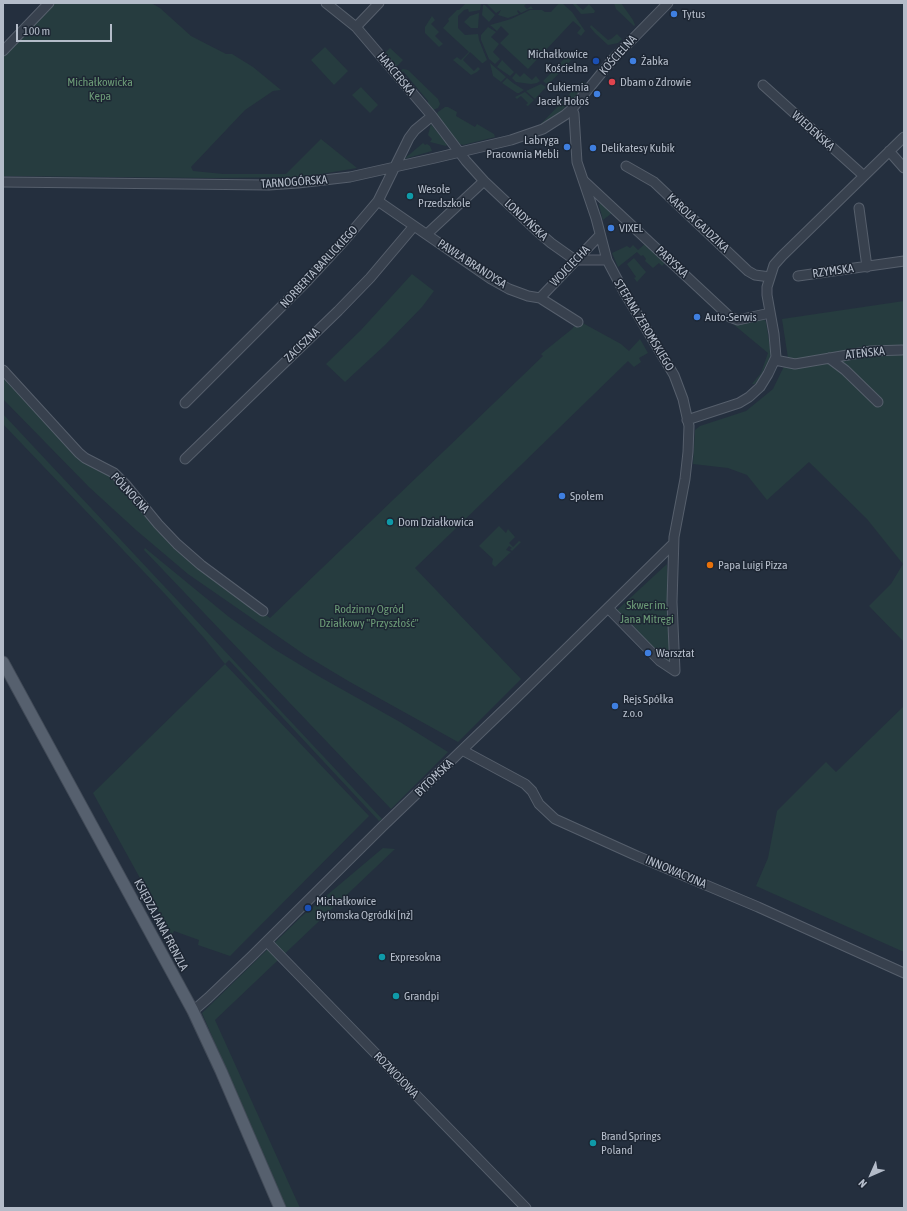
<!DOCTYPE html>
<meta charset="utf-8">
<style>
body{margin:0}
#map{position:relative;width:907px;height:1211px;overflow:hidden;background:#242f3e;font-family:"Asap Condensed",sans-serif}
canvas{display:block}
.frame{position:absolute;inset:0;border:4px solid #b4bcc9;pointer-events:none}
.north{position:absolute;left:851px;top:1155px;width:40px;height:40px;-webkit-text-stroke:3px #1d2633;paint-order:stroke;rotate:225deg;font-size:11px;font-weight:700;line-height:16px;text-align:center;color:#b4bcc9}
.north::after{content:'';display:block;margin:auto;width:14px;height:18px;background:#b4bcc9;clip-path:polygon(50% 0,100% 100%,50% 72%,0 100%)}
.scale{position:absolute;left:16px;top:24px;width:96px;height:18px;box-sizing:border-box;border:2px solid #b4bcc9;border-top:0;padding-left:5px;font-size:12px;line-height:14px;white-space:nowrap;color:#b4bcc9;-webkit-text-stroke:3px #1d2633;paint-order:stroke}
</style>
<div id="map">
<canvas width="907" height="1211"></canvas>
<div class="frame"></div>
<div class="north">N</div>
<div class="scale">100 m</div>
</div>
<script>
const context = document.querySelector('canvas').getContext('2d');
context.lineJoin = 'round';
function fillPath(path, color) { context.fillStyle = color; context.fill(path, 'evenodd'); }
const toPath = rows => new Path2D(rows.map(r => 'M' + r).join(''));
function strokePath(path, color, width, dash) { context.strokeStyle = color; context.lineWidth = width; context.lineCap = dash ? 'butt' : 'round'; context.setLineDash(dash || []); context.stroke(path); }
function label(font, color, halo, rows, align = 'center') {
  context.font = font + ' "Asap Condensed",sans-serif'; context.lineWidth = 3; context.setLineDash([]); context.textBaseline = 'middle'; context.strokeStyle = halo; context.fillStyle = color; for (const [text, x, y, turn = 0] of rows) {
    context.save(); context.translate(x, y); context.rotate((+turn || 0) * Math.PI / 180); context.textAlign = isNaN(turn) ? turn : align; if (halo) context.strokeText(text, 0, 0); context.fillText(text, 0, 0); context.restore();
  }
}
const green = toPath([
 [54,3,151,3,160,8,191,36,226,54,232,54,253,67,281,90,273,91,245,110,191,167,193,171,223,174,286,174,321,139,357,168,303,177,212,178,3,176,3,57],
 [466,3,481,3,480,10,469,12,468,9,464,10,458,16,458,28,465,35,478,34,479,40,487,60,483,63,482,63,470,52,463,60,474,71,478,67,480,69,477,72,471,75,453,60,457,57,461,60,469,52,443,28,449,21,448,19,457,10,459,10],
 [486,3,527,3,524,6,527,9,531,6,533,9,529,9,521,13,518,10,517,11,519,14,508,18,498,15,501,10,496,13],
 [559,3,562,3,572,12,585,31,581,36,577,33,581,28,573,21,528,69,500,43,509,34,501,26,497,31,490,25,511,19,530,10,542,10,545,12,551,12],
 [572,3,575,3,583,10,589,4,595,11,594,13,581,14],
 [614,3,621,3,633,20,635,25,634,26,616,9],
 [483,5,485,5,495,15,489,22,482,15],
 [479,13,478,28,471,28,464,22,470,16],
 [432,16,435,20,431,24,439,32,435,36,443,44,439,47,425,33,425,27],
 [591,25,608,40,611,39,617,34,622,39,618,43,608,45,595,33,590,27],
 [488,27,496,32,491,37,499,44,493,52,500,59,495,64,489,59,481,40,481,35],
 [325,47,348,71,334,85,311,60],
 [390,48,403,60,395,68,385,56,386,52],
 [571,52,575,56,562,70,557,66],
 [502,60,514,72,510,76,497,67],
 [490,63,506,77,501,82,493,76],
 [556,68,560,72,548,85,543,81],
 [403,69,408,70,438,99,440,104,438,108,433,110,428,106,428,101,403,71,402,77,398,72],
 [516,73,520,77,524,73,532,80,536,76,540,81,537,83,531,84,516,82,512,78],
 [507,78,513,83,524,90,519,93,517,93,502,83],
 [582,81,587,84,571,102,557,115,537,128],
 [541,84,546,87,535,99,526,91],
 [361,87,378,105,370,113,352,95],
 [525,92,534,100,528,106,526,105,528,103,521,96,517,99,515,97],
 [445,107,448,107,457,112,456,116,475,127,477,124,494,134,495,137,463,145,460,144,458,141,456,142,436,116,438,112],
 [431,124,447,144,446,146,430,142,432,139,428,135],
 [423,143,425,145,427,144,430,146,432,151,404,159],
 [600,203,603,204,612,213,603,220,599,205],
 [645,244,665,263,662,266,659,263,653,268,645,261,646,259,643,255,641,256,637,252,618,267,612,253,627,246,630,248,633,245,638,250],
 [634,258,646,272,637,282,634,278,636,277,627,264],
 [412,274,434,291,422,307,385,345,345,382,326,364,361,330],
 [904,301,904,642,869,606,891,584,903,564,867,519,809,462,767,500,747,475,728,468,693,464,695,430,700,426,746,411,773,389,788,358,782,319],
 [764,319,766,322,771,354,769,360,758,380,755,384,752,384,761,373,768,353,733,324,737,325],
 [579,321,621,344,629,351,640,339,648,353,639,358,641,362,634,367,628,361,415,568,521,679,458,742,350,682,305,655,188,574,136,530,89,487,3,399,3,373,59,434,112,475,205,571,270,618,543,356,541,354,572,329],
 [3,414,382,819,379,821,229,660,225,664,369,816,230,956,198,945,199,940,174,931,172,936,93,793,225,664,205,639,165,594,3,424],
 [499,526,506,533,508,529,515,537,509,543,513,547,519,541,521,542,512,551,510,549,512,548,509,546,506,550,511,552,495,567,492,564,493,559,479,546],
 [145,548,229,617,274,649,320,677,400,722,448,752,391,809,144,550],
 [667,564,671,664,665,660,616,611],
 [904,706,904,952,756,886,768,858,777,811,826,762,836,772],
 [383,848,395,849,215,1020,300,1208,286,1208,202,1013,301,917]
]);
const minor = toPath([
 [326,3,356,27,432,116,466,161,484,181,536,230,551,243,575,260,607,260],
 [356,27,379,3],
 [3,51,49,3],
 [763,85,864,176],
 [572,109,574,114,577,162,596,218,607,260,624,292,674,375,683,399,689,426,688,452,685,479,674,537,672,602,675,671,660,661,608,608],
 [889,151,904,168],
 [626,166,654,182,748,271,755,275,770,277],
 [584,181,730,317,738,320,770,313],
 [3,182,269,185,298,183,350,177,435,158,511,140,543,129,565,115,572,109,613,59,668,3],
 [378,201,491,279,509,289,528,296,540,298,578,322],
 [859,208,867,267],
 [427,234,484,181],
 [798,276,904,261],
 [540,298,600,235],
 [829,358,845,370,878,402],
 [775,360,795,364,871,351,902,350],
 [3,370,79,453,85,458,114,473,126,485,158,524,177,544,201,565,263,611],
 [185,403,308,280,344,241,378,201,409,138,415,130,432,116],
 [687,420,739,403,749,397,760,387,768,374,776,357,774,334,767,295,767,287,774,265,782,256,904,137],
 [185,459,338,311,370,278,414,226],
 [462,750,525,784,532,791,539,804,555,819,637,856,758,907,904,973],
 [267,942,526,1208],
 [193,1011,208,998,252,956,383,826,511,703,673,544]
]);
const major = toPath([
 [3,662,193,1011,221,1071,280,1208]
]);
const markers = [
 [674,14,4,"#3f7fe0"],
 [596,61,4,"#1a4fb4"],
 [633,61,4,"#3f7fe0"],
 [612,82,4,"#e0444e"],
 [597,94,4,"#3f7fe0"],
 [567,147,4,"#3f7fe0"],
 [593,148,4,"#3f7fe0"],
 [410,196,4,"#0f9aa8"],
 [611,228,4,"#3f7fe0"],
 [697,317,4,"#3f7fe0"],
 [562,496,4,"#3f7fe0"],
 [390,522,4,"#0f9aa8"],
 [710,565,4,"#e8710a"],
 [648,653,4,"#3f7fe0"],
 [615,706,4,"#3f7fe0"],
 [308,908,4,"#1a4fb4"],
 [382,957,4,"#0f9aa8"],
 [396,996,4,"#0f9aa8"],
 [593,1143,4,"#0f9aa8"]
];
const poiNames = [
 ["Tytus",682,14],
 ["Michałkowice",588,54,"right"],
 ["Kościelna",588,68,"right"],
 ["Żabka",641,61],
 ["Dbam o Zdrowie",620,82],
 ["Cukiernia",589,87,"right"],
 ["Jacek Hołoś",589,101,"right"],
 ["Labryga",559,140,"right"],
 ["Pracownia Mebli",559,154,"right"],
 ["Delikatesy Kubik",601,148],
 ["Wesołe",418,189],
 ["Przedszkole",418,203],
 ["VIXEL",619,228],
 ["Auto-Serwis",705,317],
 ["Społem",570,496],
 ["Dom Działkowica",398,522],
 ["Papa Luigi Pizza",718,565],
 ["Warsztat",656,653],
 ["Rejs Spółka",623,699],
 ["z.o.o",623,713],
 ["Michałkowice",316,901],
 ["Bytomska Ogródki [nż]",316,915],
 ["Expresokna",390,957],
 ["Grandpi",404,996],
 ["Brand Springs",601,1136],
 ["Poland",601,1150]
];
const streetNames = [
 ["KOŚCIELNA",618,55,-48],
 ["HARCERSKA",396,74,50],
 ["WIEDEŃSKA",813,131,42],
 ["TARNOGÓRSKA",294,182,-4],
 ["LONDYŃSKA",526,220,43],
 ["KAROLA GAJDZIKA",698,223,43],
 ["PARYSKA",672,262,43],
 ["PAWŁA BRANDYSA",472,264,33],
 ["WOJCIECHA",570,266,-46],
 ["NORBERTA BARLICKIEGO",319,267,-47],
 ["RZYMSKA",833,271,-8],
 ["STEFANA ŻEROMSKIEGO",644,325,59],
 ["ZACISZNA",302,345,-44],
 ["ATEŃSKA",865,353,-6],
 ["PÓŁNOCNA",130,493,47],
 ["BYTOMSKA",434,778,-44],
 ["INNOWACYJNA",676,872,23],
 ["KSIĘDZA JANA FRENZLA",161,925,62],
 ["ROZWOJOWA",396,1075,46]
];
const parkNames = [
 ["Michałkowicka",100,82],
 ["Kępa",100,96],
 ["Skwer im.",647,605],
 ["Jana Mitręgi",647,619],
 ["Rodzinny Ogród",369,609],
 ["Działkowy \"Przyszłość\"",369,623]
];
fillPath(green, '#263c3f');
strokePath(minor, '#565f6c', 11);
strokePath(major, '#414a57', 13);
strokePath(minor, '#38414e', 9);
strokePath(major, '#56606e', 11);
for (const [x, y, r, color] of markers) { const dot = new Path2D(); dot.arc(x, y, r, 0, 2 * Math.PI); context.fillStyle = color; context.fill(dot); strokePath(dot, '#1d2633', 1.5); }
label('12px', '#b4bcc9', '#1d2633', poiNames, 'left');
label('12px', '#b4bcc9', '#1d2633', streetNames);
label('12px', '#6b9a76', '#1d2633', parkNames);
</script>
